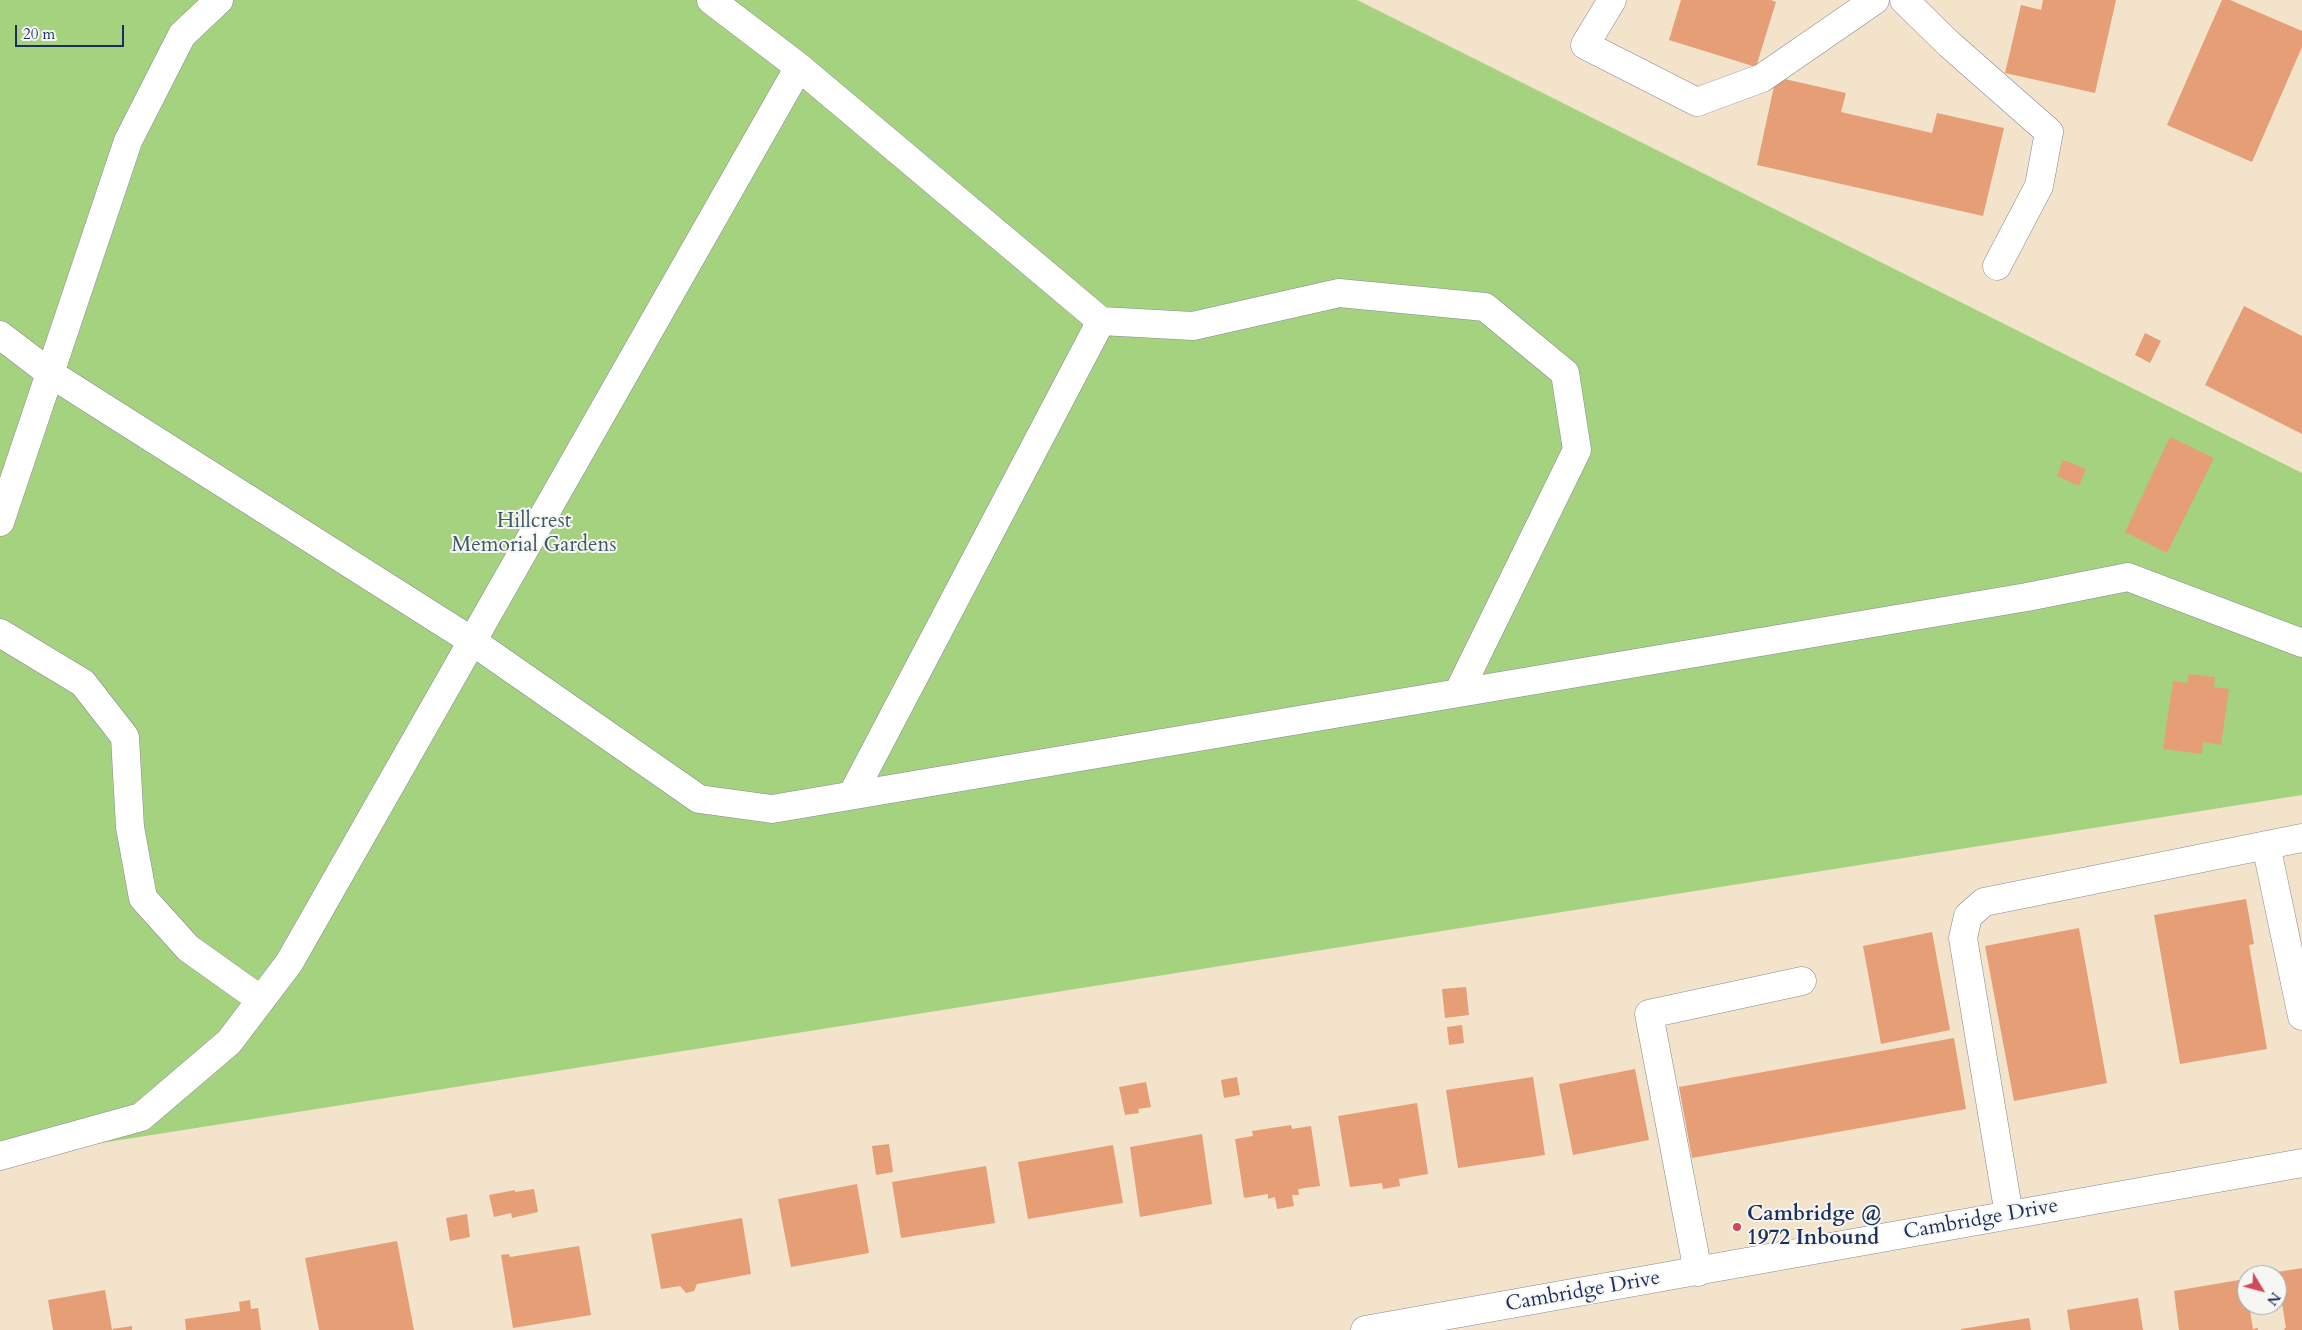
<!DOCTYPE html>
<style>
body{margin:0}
#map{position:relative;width:2302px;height:1330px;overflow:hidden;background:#f2e3ca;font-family:Cardo,serif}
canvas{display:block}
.north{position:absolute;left:2237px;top:1265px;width:50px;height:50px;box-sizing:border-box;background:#f6f6f2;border:1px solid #9ea6b7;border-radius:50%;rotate:127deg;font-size:14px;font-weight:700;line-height:20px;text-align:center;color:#1b2f5e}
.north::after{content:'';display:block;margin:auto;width:18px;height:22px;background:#d1495b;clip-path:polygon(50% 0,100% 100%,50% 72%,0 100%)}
.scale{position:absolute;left:15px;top:25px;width:109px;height:22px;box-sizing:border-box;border:2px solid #1b2f5e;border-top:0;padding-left:6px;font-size:15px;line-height:18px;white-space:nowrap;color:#1b2f5e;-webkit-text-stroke:4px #f6f6f2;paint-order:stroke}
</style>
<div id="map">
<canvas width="2302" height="1330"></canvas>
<div class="north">N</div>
<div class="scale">20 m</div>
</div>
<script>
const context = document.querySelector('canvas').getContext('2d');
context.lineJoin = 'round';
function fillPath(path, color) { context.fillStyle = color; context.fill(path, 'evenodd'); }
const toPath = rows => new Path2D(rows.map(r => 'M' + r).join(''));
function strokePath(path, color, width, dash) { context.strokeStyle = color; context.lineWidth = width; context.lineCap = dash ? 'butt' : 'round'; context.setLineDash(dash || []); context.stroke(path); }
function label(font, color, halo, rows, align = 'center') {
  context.font = font + ' Cardo,serif'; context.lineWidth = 4; context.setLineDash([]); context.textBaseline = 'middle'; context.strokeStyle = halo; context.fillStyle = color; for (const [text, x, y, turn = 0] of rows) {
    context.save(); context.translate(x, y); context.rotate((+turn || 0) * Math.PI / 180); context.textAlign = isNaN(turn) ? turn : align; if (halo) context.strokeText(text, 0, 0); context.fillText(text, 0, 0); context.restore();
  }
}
const green = toPath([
 [0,0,1357,0,2302,473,2302,795,0,1159]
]);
const building = toPath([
 [1681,0,1771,0,1776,2,1756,67,1669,40],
 [2043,0,2116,0,2095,93,2005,73,2021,5,2041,10],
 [2222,0,2230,0,2302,31,2302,47,2252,162,2167,125],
 [1776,77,1846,93,1841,112,1932,133,1937,113,2004,128,1983,216,1757,165],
 [2244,306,2302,336,2302,434,2205,385],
 [2145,333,2161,341,2150,363,2135,355],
 [2170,437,2214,458,2167,553,2125,532],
 [2063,460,2086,469,2079,486,2057,476],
 [2189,674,2215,677,2214,687,2229,689,2221,745,2203,742,2202,754,2163,749,2173,681,2187,683],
 [2246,899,2254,944,2249,945,2267,1049,2180,1064,2154,915],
 [2079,928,2107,1083,2014,1101,1985,946],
 [1932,932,1950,1030,1881,1044,1863,946],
 [1466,987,1469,1015,1445,1018,1442,989],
 [1462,1025,1464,1043,1449,1045,1447,1027],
 [1954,1038,1966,1109,1692,1158,1679,1087],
 [1635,1069,1649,1140,1573,1155,1559,1084],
 [1237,1077,1240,1095,1224,1098,1221,1080],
 [1533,1077,1545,1155,1458,1168,1446,1090],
 [1146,1082,1151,1107,1138,1109,1139,1113,1125,1115,1119,1087],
 [1417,1103,1428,1174,1399,1179,1400,1186,1383,1189,1382,1183,1350,1187,1338,1116],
 [1291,1125,1292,1129,1311,1126,1320,1186,1298,1189,1299,1195,1292,1195,1294,1206,1277,1209,1275,1197,1268,1199,1268,1194,1244,1198,1235,1139,1253,1136,1252,1131],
 [1202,1134,1212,1204,1140,1217,1130,1147],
 [889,1144,893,1172,876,1175,872,1146],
 [1113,1145,1123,1203,1028,1219,1018,1162],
 [986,1166,995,1223,901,1238,892,1182],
 [857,1184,869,1253,791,1267,778,1199],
 [534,1189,538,1212,512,1218,511,1213,494,1217,489,1195,515,1190,515,1192],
 [467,1214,470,1237,450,1241,446,1218],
 [742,1218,751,1274,697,1284,694,1291,686,1293,680,1286,661,1289,651,1234],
 [397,1241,414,1330,319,1330,305,1258],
 [579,1246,591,1315,513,1328,501,1255,509,1254,510,1257],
 [2302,1268,2302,1330,2285,1330,2284,1328,2286,1328,2277,1272],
 [2245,1279,2247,1305,2249,1305,2253,1329,2258,1328,2258,1330,2179,1330,2174,1291],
 [105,1290,112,1330,53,1330,48,1300],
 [2138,1298,2143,1330,2070,1330,2067,1310],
 [250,1300,251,1309,258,1308,261,1330,186,1330,185,1319,240,1311,239,1302],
 [2029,1318,2031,1330,1961,1330,1961,1329],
 [132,1326,132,1330,113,1330,112,1329]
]);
const minor = toPath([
 [711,0,799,67,1101,321,1193,326,1339,293,1485,307,1565,373,1577,450,1458,693],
 [1612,0,1585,45,1697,102,1762,78,1875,0],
 [1904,0,1949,44,2049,132,2039,186,1997,266],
 [0,335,51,374,472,641,699,799,772,809,2027,597,2128,577,2302,643],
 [0,522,128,141,182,35,219,0],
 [0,633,83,683,125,737,130,827,143,898,188,948,261,1000],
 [852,795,1101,321],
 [2266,845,2302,1016],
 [0,1156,141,1117,229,1042,289,963,799,67],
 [2009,1215,1963,938,1968,916,1984,902,2302,838],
 [1698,1272,1649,1014,1802,981],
 [1365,1330,2302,1163]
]);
const markers = [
 [1737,1227,5,"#d1495b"]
];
const parkNames = [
 ["Hillcrest",534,522],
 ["Memorial Gardens",534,546]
];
const poiNames = [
 ["Cambridge @",1747,1215],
 ["1972 Inbound",1747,1239]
];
const streetNames = [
 ["Cambridge Drive",1981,1220,-10],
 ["Cambridge Drive",1583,1292,-10]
];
fillPath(green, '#a5d27f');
fillPath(building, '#e69e76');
strokePath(minor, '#868994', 29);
strokePath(minor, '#fff', 28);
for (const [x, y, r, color] of markers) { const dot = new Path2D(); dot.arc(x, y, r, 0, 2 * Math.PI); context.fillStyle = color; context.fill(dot); strokePath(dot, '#f6f6f2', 2); }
label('21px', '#3e5866', '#f6f6f2', parkNames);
label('bold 21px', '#1b2f5e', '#f6f6f2', poiNames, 'left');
label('21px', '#1b2f5e', '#f6f6f2', streetNames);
</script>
